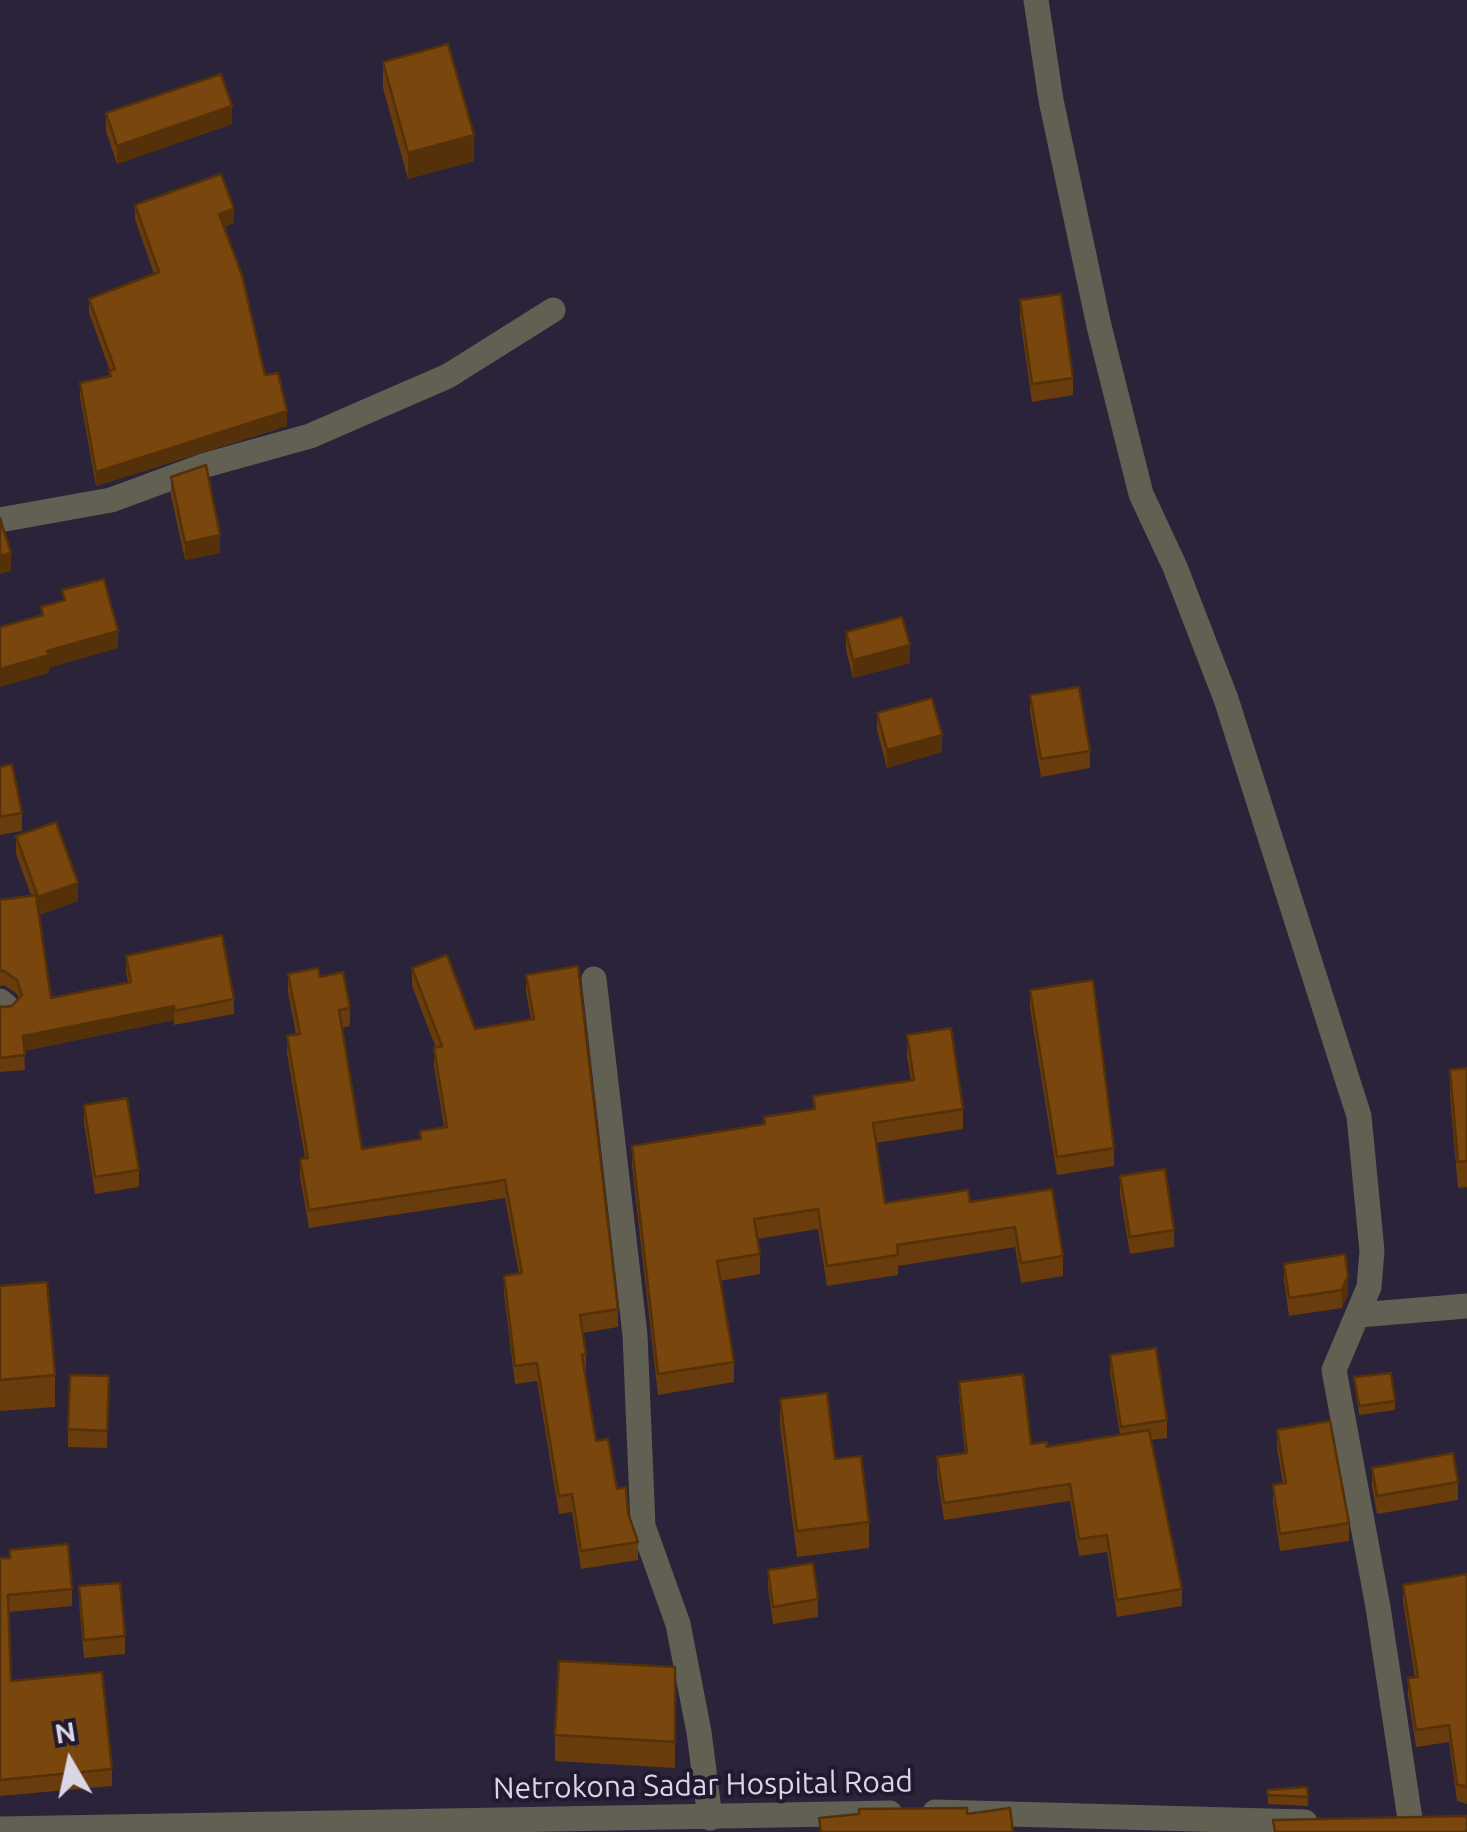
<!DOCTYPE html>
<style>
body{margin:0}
#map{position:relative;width:1467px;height:1832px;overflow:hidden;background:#2a233a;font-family:Ubuntu,sans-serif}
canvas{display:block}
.north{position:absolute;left:20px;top:1712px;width:100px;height:100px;-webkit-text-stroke:8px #21192f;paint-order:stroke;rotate:351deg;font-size:28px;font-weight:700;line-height:40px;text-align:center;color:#dad6e5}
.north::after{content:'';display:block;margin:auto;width:35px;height:45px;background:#dad6e5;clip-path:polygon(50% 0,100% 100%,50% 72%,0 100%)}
</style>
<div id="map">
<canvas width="1467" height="1832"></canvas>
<div class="north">N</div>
</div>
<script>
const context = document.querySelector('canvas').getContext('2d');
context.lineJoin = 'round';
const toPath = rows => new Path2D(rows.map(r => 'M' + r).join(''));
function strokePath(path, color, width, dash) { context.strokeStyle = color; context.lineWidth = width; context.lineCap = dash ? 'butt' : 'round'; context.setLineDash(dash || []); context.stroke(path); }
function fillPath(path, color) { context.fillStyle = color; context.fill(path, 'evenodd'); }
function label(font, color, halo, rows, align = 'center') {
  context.font = font + ' Ubuntu,sans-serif'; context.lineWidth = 8; context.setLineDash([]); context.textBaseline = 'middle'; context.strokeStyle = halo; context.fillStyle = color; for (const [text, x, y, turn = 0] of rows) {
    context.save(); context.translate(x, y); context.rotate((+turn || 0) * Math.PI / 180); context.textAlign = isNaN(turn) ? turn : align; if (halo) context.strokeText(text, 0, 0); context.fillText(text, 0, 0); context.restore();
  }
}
const minor = toPath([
 [1036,0,1051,100,1099,326,1141,494,1175,567,1226,699,1359,1116,1372,1251,1369,1287,1334,1370,1378,1607,1410,1819],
 [0,520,111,500,206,465,310,436,448,376,553,310],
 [594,979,635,1335,643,1526,678,1624,699,1732,710,1818],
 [0,1001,6,1006],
 [1359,1315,1467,1306]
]);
const tertiary = toPath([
 [935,1812,1305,1822],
 [0,1829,890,1813]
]);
const wall = toPath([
 [383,62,474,161,408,179,383,88],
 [106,113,232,124,117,164,106,131],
 [135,205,234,223,224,227,265,375,287,426,96,486,80,397,80,383,109,376,110,371,89,313,89,299,154,274,135,219],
 [1020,300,1073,378,1073,395,1032,402,1020,318],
 [171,477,220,553,185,560,171,495],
 [846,632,910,663,853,678,846,650],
 [1030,695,1090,751,1090,768,1041,777,1030,712],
 [877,713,942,752,887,768,877,730],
 [0,767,22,813,22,831,0,835],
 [16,836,78,901,39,915,51,998,128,983,126,970,126,956,234,999,234,1014,174,1025,174,1020,24,1051,25,1070,0,1072,0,1006,2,1007,12,1006,19,999,17,994,4,985,0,986,0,900,31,895,16,854],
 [412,968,475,1029,531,1020,526,992,526,975,618,1309,618,1327,583,1333,586,1354,586,1372,585,1373,596,1441,628,1513,638,1542,638,1560,581,1569,572,1512,559,1514,537,1381,515,1384,504,1294,504,1276,519,1274,505,1198,309,1228,300,1177,300,1159,305,1158,287,1053,287,1036,296,1034,288,992,288,974,320,977,350,1008,350,1026,341,1028,362,1149,420,1139,420,1131,444,1127,434,1066,434,1048,436,1048,412,986],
 [1030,990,1114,1148,1114,1166,1057,1175,1030,1008],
 [907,1035,963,1109,963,1129,876,1143,885,1203,970,1202,1052,1189,1063,1256,1063,1276,1021,1283,1015,1247,898,1266,898,1275,827,1286,818,1229,757,1239,760,1254,760,1274,720,1281,734,1362,734,1382,658,1395,632,1166,632,1146,764,1124,764,1117,813,1110,813,1096,911,1081,907,1056],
 [1467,1068,1467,1187,1458,1188,1450,1096,1450,1070],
 [84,1105,139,1170,139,1187,95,1194,84,1123],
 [1120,1176,1174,1230,1174,1247,1130,1254,1120,1194],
 [1284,1264,1348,1294,1342,1308,1289,1316,1284,1281],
 [0,1286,55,1375,55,1407,0,1411],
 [1110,1355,1167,1420,1167,1438,1151,1440,1182,1589,1182,1606,1117,1617,1107,1552,1079,1556,1070,1501,944,1520,937,1474,937,1457,965,1453,959,1399,959,1382,1031,1444,1047,1447,1120,1435,1110,1373],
 [109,1376,107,1448,68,1447,68,1429],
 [1354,1377,1395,1401,1395,1410,1359,1415],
 [780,1399,835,1459,869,1522,869,1548,797,1557,780,1425],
 [1277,1430,1349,1523,1349,1541,1280,1551,1273,1503,1273,1485,1283,1484,1277,1448],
 [1372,1468,1458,1482,1458,1500,1377,1514,1372,1486],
 [0,1558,72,1589,72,1606,9,1612,11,1681,112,1769,112,1786,0,1796],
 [768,1570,818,1599,818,1617,773,1624,768,1588],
 [1467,1574,1467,1804,1457,1801,1449,1742,1416,1747,1408,1695,1408,1678,1415,1677,1403,1602,1403,1585],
 [79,1586,125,1636,125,1654,84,1658,79,1604],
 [675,1667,675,1768,555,1761,555,1735],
 [1307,1787,1308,1806,1268,1804,1267,1790]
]);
const shadedWall = toPath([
 [232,106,232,124,117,164,117,146],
 [474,135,474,161,408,179,408,153],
 [234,209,234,223,219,228,219,214],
 [287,411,287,426,96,486,96,472],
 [220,535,220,553,185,560,185,543],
 [11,553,11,571,0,574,0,556],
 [118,631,118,648,49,668,49,673,0,687,0,669,47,651],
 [910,645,910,663,853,678,853,660],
 [942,735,942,752,887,768,887,750],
 [78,883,78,901,38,915,38,897],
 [174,1006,174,1020,23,1051,23,1036],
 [1348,1276,1348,1294,1342,1308,1342,1290]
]);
const building = toPath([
 [448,44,474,135,408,153,383,62,448,44],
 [221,74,232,106,117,146,106,113,221,74],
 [221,174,234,209,219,214,242,275,265,375,278,373,287,411,96,472,80,383,111,376,109,371,115,369,89,299,159,272,135,205,221,174],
 [1061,294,1073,378,1032,384,1020,300,1061,294],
 [206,465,220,535,185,543,171,477,206,465],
 [0,518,11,553,0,556,0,518],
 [104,579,118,631,47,651,49,655,0,669,0,627,43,615,41,607,65,600,62,590,104,579],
 [902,617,910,645,853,660,846,632,902,617],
 [1079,687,1090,751,1041,759,1030,695,1079,687],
 [932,698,942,735,887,750,877,713,932,698],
 [12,764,22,813,0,817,0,767,12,764],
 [56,822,78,883,38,897,16,836,56,822],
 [36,895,51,998,131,982,126,956,222,935,234,999,174,1011,174,1006,23,1036,25,1055,0,1058,0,1006,2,1007,12,1006,22,995,17,980,4,971,0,971,0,900,36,895],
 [447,955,475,1029,534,1019,526,975,578,966,618,1309,580,1315,586,1354,582,1355,596,1441,608,1439,617,1489,626,1487,628,1513,638,1542,581,1551,572,1494,559,1496,537,1363,515,1366,504,1276,522,1273,505,1180,309,1210,300,1159,308,1158,287,1036,300,1034,288,974,318,968,320,977,343,972,350,1008,339,1010,362,1149,421,1139,420,1131,447,1127,434,1048,442,1046,412,968,447,955],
 [1093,980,1114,1148,1057,1157,1030,990,1093,980],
 [951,1028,963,1109,873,1123,885,1203,968,1190,970,1202,1052,1189,1063,1256,1021,1263,1015,1227,897,1245,898,1255,827,1266,818,1209,754,1219,760,1254,717,1261,734,1362,658,1374,632,1146,765,1124,764,1117,815,1109,813,1096,914,1080,907,1035,951,1028],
 [1467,1068,1467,1161,1458,1162,1450,1070,1467,1068],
 [127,1098,139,1170,95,1177,84,1105,127,1098],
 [1165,1169,1174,1230,1130,1237,1120,1176,1165,1169],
 [1345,1254,1348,1276,1342,1290,1289,1298,1284,1264,1345,1254],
 [47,1282,55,1375,0,1380,0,1286,47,1282],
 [1156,1348,1167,1420,1121,1427,1110,1355,1156,1348],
 [1391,1373,1395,1401,1359,1406,1354,1377,1391,1373],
 [1023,1374,1031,1444,1047,1442,1047,1447,1149,1430,1182,1589,1117,1600,1107,1535,1079,1539,1070,1484,944,1503,937,1457,967,1453,959,1382,1023,1374],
 [70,1375,109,1376,107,1431,68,1429,70,1375],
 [827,1393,835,1459,861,1456,869,1522,797,1531,780,1399,827,1393],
 [1330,1421,1349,1523,1280,1534,1273,1485,1286,1483,1277,1430,1330,1421],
 [1453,1453,1458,1482,1377,1496,1372,1468,1453,1453],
 [68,1544,72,1589,8,1595,11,1681,102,1672,112,1769,0,1780,0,1558,10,1558,10,1550,68,1544],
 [813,1563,818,1599,773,1607,768,1570,813,1563],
 [1467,1574,1467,1787,1457,1784,1449,1725,1416,1730,1408,1678,1418,1677,1403,1585,1467,1574],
 [120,1583,125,1636,84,1640,79,1586,120,1583],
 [559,1661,675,1667,675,1742,555,1735,559,1661],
 [1307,1787,1308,1797,1268,1795,1267,1790,1307,1787],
 [967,1808,967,1814,1010,1808,1013,1832,821,1832,819,1818,859,1814,859,1809,967,1808],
 [1467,1816,1467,1832,1275,1832,1273,1820,1467,1816]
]);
const streetNames = [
 ["Netrokona Sadar Hospital Road",703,1785,-1]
];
strokePath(minor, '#616053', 25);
strokePath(tertiary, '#616053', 25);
fillPath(wall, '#683c0c');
fillPath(shadedWall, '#55310a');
fillPath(building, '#79460e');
strokePath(building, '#55310a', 2.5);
label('30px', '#dad6e5', '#21192f', streetNames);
</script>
